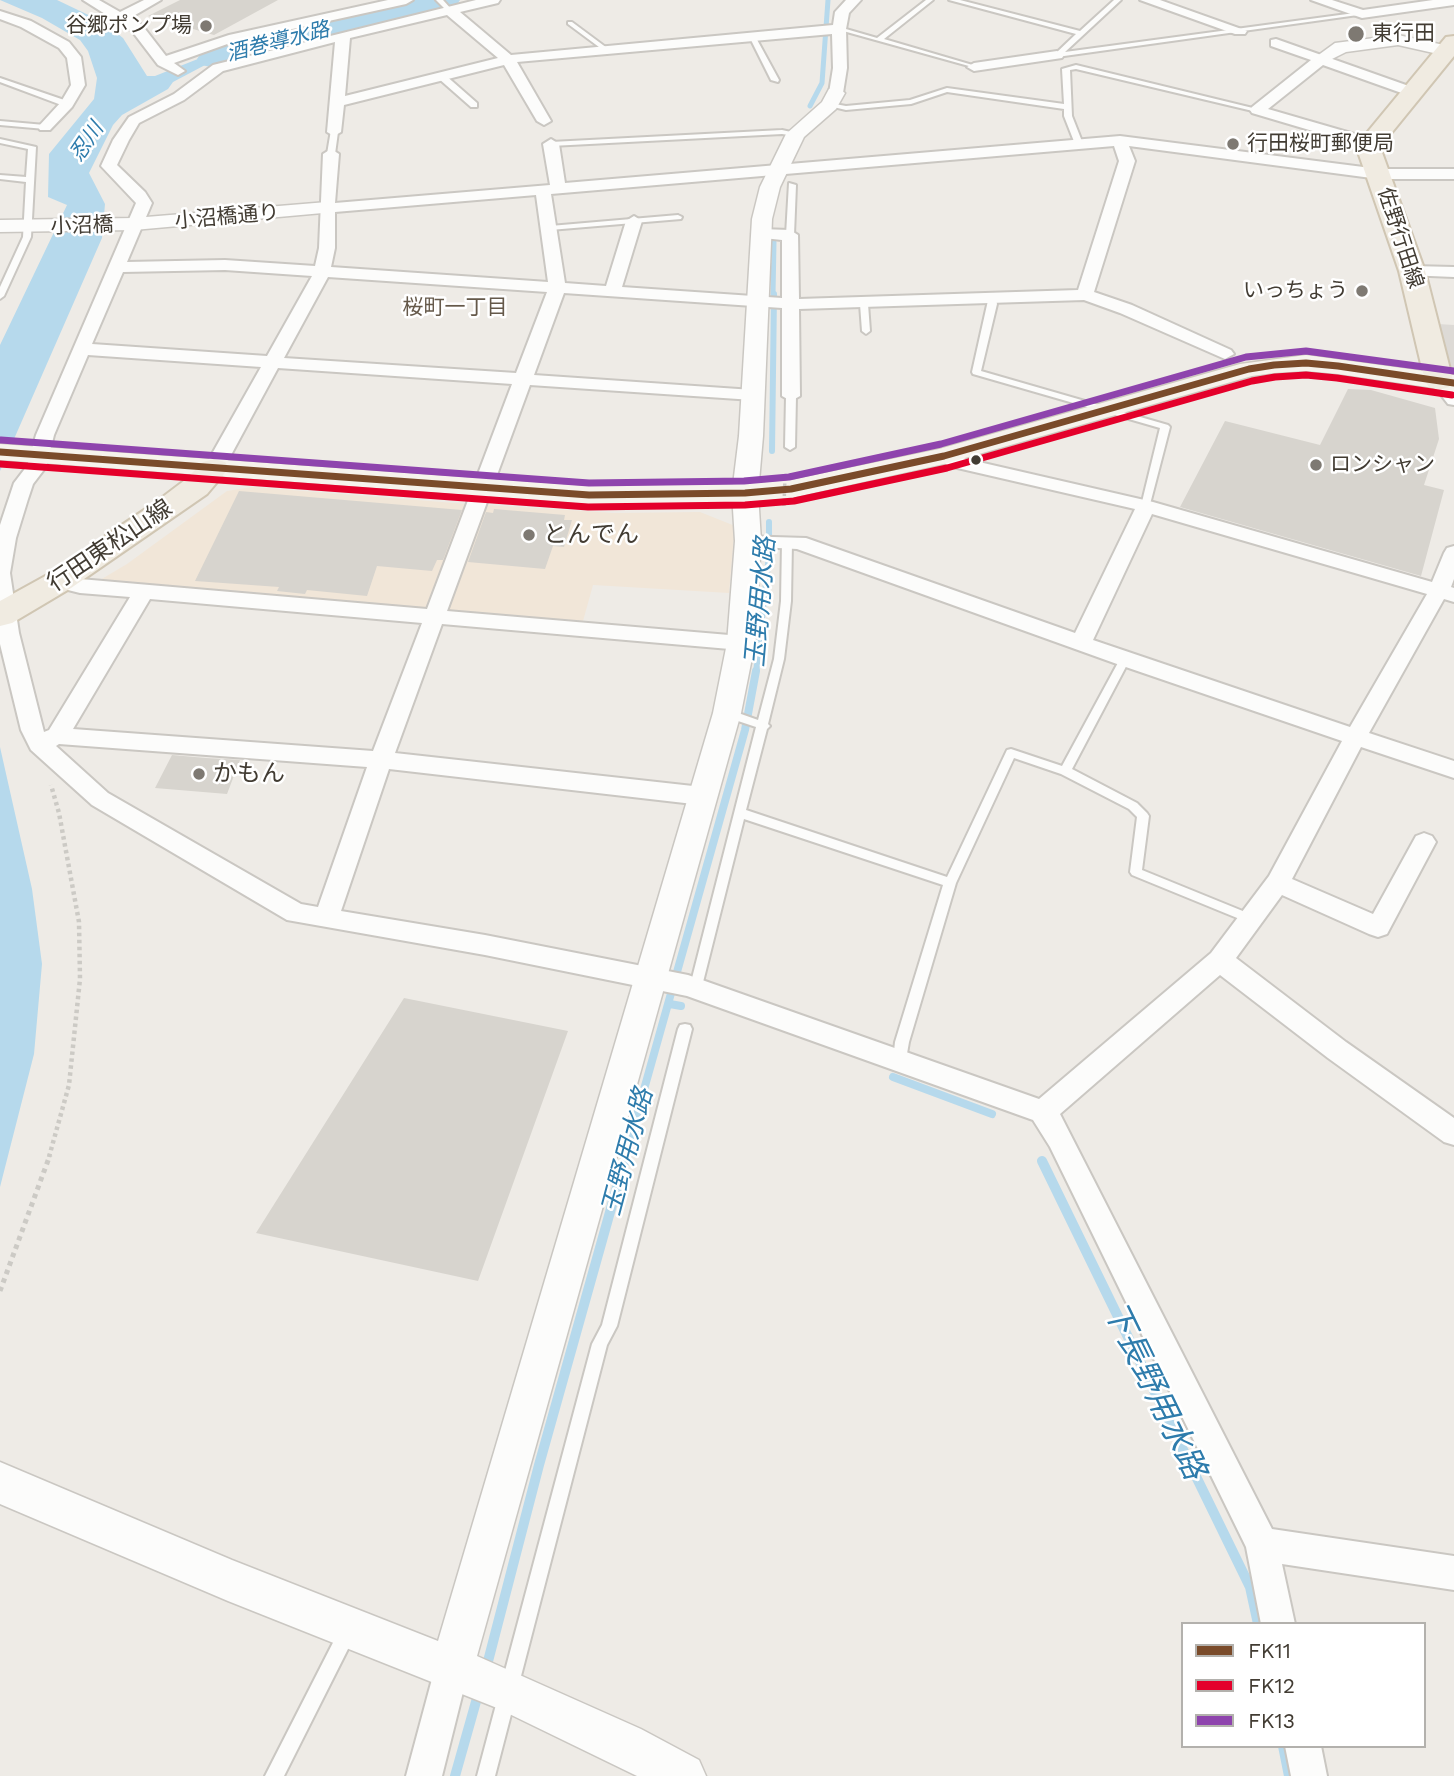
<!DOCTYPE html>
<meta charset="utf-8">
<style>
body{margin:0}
#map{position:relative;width:1454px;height:1776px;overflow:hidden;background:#eeebe6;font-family:"Work Sans",sans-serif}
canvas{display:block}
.legend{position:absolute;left:1181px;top:1622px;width:245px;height:126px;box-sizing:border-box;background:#fff;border:2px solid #b3b1ad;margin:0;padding:9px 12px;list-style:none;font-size:21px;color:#423c33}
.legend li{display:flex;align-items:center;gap:14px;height:35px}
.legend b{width:35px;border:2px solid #b3b1ad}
</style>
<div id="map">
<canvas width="1454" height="1776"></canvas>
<ul class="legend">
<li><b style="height:9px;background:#7a4b2a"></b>FK11</li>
<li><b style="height:9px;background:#e4002b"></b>FK12</li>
<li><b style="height:9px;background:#8e44ad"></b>FK13</li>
</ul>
</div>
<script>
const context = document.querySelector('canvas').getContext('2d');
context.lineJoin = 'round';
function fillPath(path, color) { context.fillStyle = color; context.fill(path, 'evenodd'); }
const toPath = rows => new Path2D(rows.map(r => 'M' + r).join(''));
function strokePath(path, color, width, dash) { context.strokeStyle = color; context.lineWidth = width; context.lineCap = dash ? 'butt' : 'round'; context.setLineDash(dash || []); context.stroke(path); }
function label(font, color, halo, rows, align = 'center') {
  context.font = font + ' "Work Sans","Noto Sans JP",sans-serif'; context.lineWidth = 5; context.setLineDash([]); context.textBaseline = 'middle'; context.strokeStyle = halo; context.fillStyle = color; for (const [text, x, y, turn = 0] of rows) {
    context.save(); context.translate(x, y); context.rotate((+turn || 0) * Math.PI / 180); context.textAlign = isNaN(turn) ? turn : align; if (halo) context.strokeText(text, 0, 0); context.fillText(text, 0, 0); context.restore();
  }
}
const commercial = toPath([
 [252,487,467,504,429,605,422,609,100,580,127,564,227,491],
 [487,505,614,513,700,512,735,526,729,593,593,585,583,621,448,611]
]);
const parking = toPath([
 [1438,324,1454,325,1454,370,1448,367]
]);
const water = toPath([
 [0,0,57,0,101,21,123,38,147,76,155,76,223,49,254,42,275,41,260,48,207,64,173,82,168,89,122,115,113,125,89,173,105,204,102,238,0,471,0,345,67,205,48,197,49,154,94,99,97,78,88,51,80,40,42,18],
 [0,747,32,889,42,964,34,1054,0,1187]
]);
const streamFar3 = toPath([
 [810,106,822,83,828,0],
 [773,295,774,242]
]);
const streamFar2 = toPath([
 [772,451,774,294],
 [756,673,769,555,769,522]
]);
const streamFar1 = toPath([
 [670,1004,681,1006],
 [893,1077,992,1114],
 [625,1157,745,730,756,671]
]);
const stream = toPath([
 [1042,1161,1250,1587,1258,1624],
 [486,1669,539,1465,626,1155],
 [1283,1746,1289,1776],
 [455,1776,479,1691]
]);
const river = toPath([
 [413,0,460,0,456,6,270,50,211,67,201,65,197,59,201,53,252,38,413,0]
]);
const building = toPath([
 [180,0,278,0,214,35,148,16],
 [1348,389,1371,390,1435,408,1439,439,1424,485,1444,490,1421,576,1180,507,1225,421,1320,445],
 [239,491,462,510,443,560,437,560,432,571,377,566,367,596,307,590,305,594,277,591,279,587,195,581],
 [494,509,565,515,564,520,572,520,564,547,553,546,545,569,468,562,486,512,493,513],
 [172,755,206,758,240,760,227,794,155,788],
 [404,998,568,1031,478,1281,256,1233]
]);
const pathFar1 = toPath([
 [49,1157,69,1085,80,979,79,922,59,813,51,785]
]);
const path = toPath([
 [0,1291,50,1155]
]);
const service = toPath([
 [436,0,443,0,452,10,447,11,436,0],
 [926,0,933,0,884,39,976,66,976,68,836,29,839,27,877,38,926,0],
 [949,0,960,0,1080,31,1114,0,1121,0,1065,52,1362,12,1365,14,1057,57,1055,56,1055,54,1076,34,949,0],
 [568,22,572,22,607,48,607,50,603,50,568,24,568,22],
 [752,34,755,36,779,80,778,82,771,80,749,36,752,34],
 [1076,65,1261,110,1257,112,1076,69,1070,70,1072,116,1083,144,1079,146,1075,144,1064,116,1064,109,947,92,911,104,846,110,825,105,829,103,846,106,910,100,947,88,1064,104,1062,69,1076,65],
 [438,74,444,74,477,103,477,107,471,107,438,78,438,74],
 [0,78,70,102,71,104,64,106,0,82,0,78],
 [0,121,45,125,49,127,45,129,0,125,0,121],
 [331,130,338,132,335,154,331,156,327,154,331,130],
 [782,130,800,134,796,136,782,134,551,146,547,144,551,142,782,130],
 [0,139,36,147,31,237,4,296,0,299,0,287,23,237,26,182,0,179,0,175,26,177,28,149,0,143,0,139],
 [789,183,796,185,794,235,790,237,786,235,789,183],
 [678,215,682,217,681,219,550,230,546,228,550,226,678,215],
 [989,296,995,296,997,304,981,371,1168,425,1170,427,1149,508,1146,509,1141,506,1160,428,973,374,972,372,989,296],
 [864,301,868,304,870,331,866,334,862,331,860,304,864,301],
 [791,393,796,396,795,447,790,450,785,447,786,396,791,393],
 [787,539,792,542,791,601,784,659,768,724,770,726,767,729,746,810,947,877,1007,750,1011,749,1062,766,1120,659,1125,655,1130,659,1072,769,1137,803,1147,813,1149,816,1142,870,1255,916,1257,919,1255,922,1247,922,1132,875,1130,872,1137,817,1129,809,1061,774,1014,758,956,883,909,1042,905,1065,900,1067,895,1065,893,1061,895,1042,943,885,744,819,701,990,700,994,695,995,690,994,689,990,756,727,723,716,721,713,727,709,758,720,774,659,781,601,782,542,787,539],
 [685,1024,690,1025,692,1029,617,1326,607,1345,495,1776,477,1776,592,1344,602,1325,678,1029,680,1025,685,1024],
 [348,1623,354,1625,356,1631,354,1637,284,1776,265,1776,342,1625,348,1623]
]);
const minor = toPath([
 [83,0,99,0,120,12,144,0,161,0,130,18,142,25,166,56,229,35,388,0,413,0,406,4,233,42,174,63,185,71,178,75,158,65,132,31,83,0],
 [476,0,500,0,498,3,460,12,511,55,833,25,835,12,846,0,861,0,849,13,846,29,847,68,843,93,836,97,829,93,833,68,832,34,517,62,551,121,544,125,537,121,504,65,344,105,341,132,334,136,327,132,335,42,223,71,184,100,139,123,129,140,117,165,145,192,152,203,127,262,225,260,315,266,319,248,323,154,331,149,339,154,335,203,550,185,543,144,551,139,559,144,565,183,1120,136,1379,169,1454,169,1454,179,1379,179,1129,146,1135,161,1094,292,1132,305,1231,350,1234,354,1225,359,1120,313,1084,300,799,309,800,396,791,401,782,396,782,308,564,293,534,375,753,390,762,395,753,400,530,385,447,611,741,636,749,638,752,643,749,648,741,650,442,624,395,753,702,787,710,790,714,796,710,802,702,805,389,769,341,911,485,935,688,975,1039,1099,1211,953,1269,876,1342,741,1117,664,797,549,741,546,738,541,741,536,806,538,1075,633,1135,509,953,467,937,460,934,456,937,452,944,450,966,459,1153,502,1432,582,1444,553,1447,548,1454,546,1454,579,1451,587,1454,588,1454,602,1444,599,1369,733,1454,761,1454,778,1361,747,1292,879,1373,914,1416,836,1424,833,1432,836,1436,842,1387,934,1378,937,1369,934,1282,895,1236,958,1346,1042,1454,1118,1454,1145,1444,1142,1328,1058,1220,975,1060,1114,1272,1529,1454,1556,1454,1590,1282,1564,1295,1624,1261,1624,1246,1547,1050,1147,1033,1120,687,996,485,955,287,920,92,805,31,750,21,730,0,644,0,525,14,483,27,466,36,435,136,203,101,166,113,140,129,117,174,94,213,65,476,0],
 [447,15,498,58,345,96,350,38,447,15],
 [1114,146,1119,161,1078,290,799,299,798,235,790,230,760,229,752,234,754,237,782,240,782,298,622,287,642,221,634,216,626,221,606,286,565,283,551,194,1114,146],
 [536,195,548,282,331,267,335,248,335,212,536,195],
 [225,270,312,276,267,356,92,344,123,272,225,270],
 [328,277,547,292,516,373,284,358,328,277],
 [88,355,261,367,204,468,214,474,224,468,278,368,512,384,427,609,80,579,60,574,53,576,50,581,53,586,60,588,80,593,130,597,49,730,44,732,19,633,10,573,16,538,28,499,33,484,46,467,54,435,88,355],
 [1152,514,1427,594,1350,727,1093,640,1152,514],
 [150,599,422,623,373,751,73,729,150,599],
 [59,744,367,767,318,907,301,904,108,793,56,746,59,744],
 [1140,0,1160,0,1247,31,1245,34,1235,34,1140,0],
 [1311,0,1332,0,1363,10,1433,0,1454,0,1454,5,1362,18,1311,0],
 [0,11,31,21,69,42,81,57,85,85,72,107,50,130,40,130,38,127,61,102,71,85,67,58,59,48,21,27,0,19,0,11],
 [1276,39,1420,90,1422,93,1415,97,1410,96,1323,65,1268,109,1375,140,1378,143,1375,146,1370,148,1252,113,1250,110,1252,107,1311,60,1271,46,1271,40,1276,39],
 [1057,51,1064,55,1062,58,974,71,967,67,974,63,1057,51],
 [1412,266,1454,267,1454,277,1406,275,1404,271,1406,267,1412,266],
 [1439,376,1445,377,1454,388,1454,405,1448,404,1430,381,1439,376],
 [452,1651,464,1656,469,1668,442,1776,406,1776,435,1668,440,1656,452,1651],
 [1285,1746,1321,1746,1327,1776,1291,1776,1285,1746]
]);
const tertiary = toPath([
 [1398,35,1453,47,1454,54,1447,56,1398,45,1346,52,1322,64,1313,59,1335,43,1398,35],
 [836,87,845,93,836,109,804,137,780,187,772,219,763,436,758,493,761,541,755,643,741,713,477,1656,641,1729,699,1760,706,1776,637,1776,497,1708,228,1601,0,1504,0,1462,232,1560,438,1641,713,713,727,643,735,541,732,493,739,436,752,219,760,187,786,134,822,102,829,89,836,87],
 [327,202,334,204,337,208,334,212,134,230,0,232,0,220,134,218,327,202]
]);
const secondary = toPath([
 [1306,355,1454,375,1454,391,1338,374,1306,371,1274,373,1252,376,944,464,791,498,745,502,589,504,0,460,0,444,589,486,745,484,791,480,939,449,1240,364,1306,355]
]);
const primary = toPath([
 [1454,36,1454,56,1380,147,1425,271,1453,381,1449,387,1439,390,1429,387,1425,381,1399,271,1356,146,1446,37,1454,36],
 [214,459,225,462,229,468,207,494,71,588,12,623,0,626,0,601,49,574,156,502,185,480,203,462,214,459]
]);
const pathBridge = toPath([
 [784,506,785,476]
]);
const bus1 = toPath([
 [0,452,589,495,745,493,791,489,944,456,1249,369,1274,365,1306,363,1338,366,1454,383]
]);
const bus2 = toPath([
 [0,464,588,507,745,505,794,501,947,468,1252,381,1275,377,1306,375,1337,378,1452,395]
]);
const bus3 = toPath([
 [1,440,589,483,744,481,789,477,941,444,1246,357,1306,351,1454,371]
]);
const markers = [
 [206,26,7,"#7e7972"],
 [1356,34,9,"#7e7972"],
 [1233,144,7,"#7e7972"],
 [1362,291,7,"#7e7972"],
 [976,460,6,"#423c33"],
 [1316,465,7,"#7e7972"],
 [529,535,7,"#7e7972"],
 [199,774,7,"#7e7972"]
];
const farPoinames = [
 ["谷郷ポンプ場",192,26,"right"],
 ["東行田",1372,34],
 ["行田桜町郵便局",1247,144],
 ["いっちょう",1348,291,"right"],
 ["ロンシャン",1330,465]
];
const farWaternames = [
 ["酒巻導水路",278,42,-14],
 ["忍川",87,142,-56]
];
const farStreetnames = [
 ["小沼橋通り",227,217,-5],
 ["小沼橋",82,226,-2],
 ["佐野行田線",1400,238,72]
];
const farNeighbourhoodnames = [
 ["桜町一丁目",455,308]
];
const poiNames = [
 ["とんでん",543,535],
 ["かもん",213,774]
];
const streetNames = [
 ["行田東松山線",110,546,-34]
];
const waterNames = [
 ["玉野用水路",761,602,-85],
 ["玉野用水路",628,1152,-75]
];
const nearWaternames = [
 ["下長野用水路",1154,1391,64]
];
fillPath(commercial, '#f1e6d8');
fillPath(parking, '#dddad6');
fillPath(water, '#b6d9ec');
strokePath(streamFar3, '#b6d9ec', 5);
strokePath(streamFar2, '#b6d9ec', 6);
strokePath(streamFar1, '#b6d9ec', 8);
strokePath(stream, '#b6d9ec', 10);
fillPath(river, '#b6d9ec');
fillPath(building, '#d7d4ce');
strokePath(service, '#cac7c2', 4);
strokePath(minor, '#cac7c2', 4);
strokePath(tertiary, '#cac7c2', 3);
strokePath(secondary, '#cdc8bd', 3);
strokePath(primary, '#d0c6b3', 4);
strokePath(pathFar1, '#cccac5', 4.5, [3.5, 3.5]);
strokePath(path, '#cccac5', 5, [4.5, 4.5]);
fillPath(service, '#fcfcfb');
fillPath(minor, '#fcfcfb');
fillPath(tertiary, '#fcfcfb');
fillPath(secondary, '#f6f3ec');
fillPath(primary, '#f0ebe1');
strokePath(pathBridge, '#cccac5', 3.5, [2.5, 2.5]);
strokePath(bus1, '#7a4b2a', 7);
strokePath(bus2, '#e4002b', 7);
strokePath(bus3, '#8e44ad', 7);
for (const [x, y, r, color] of markers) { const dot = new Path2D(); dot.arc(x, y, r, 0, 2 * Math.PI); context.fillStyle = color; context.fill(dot); strokePath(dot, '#fff', 2.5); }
label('21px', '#423c33', '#fff', farPoinames, 'left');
label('italic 21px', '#2e7cac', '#fff', farWaternames);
label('21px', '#423c33', '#fff', farStreetnames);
label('21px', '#65594a', '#fff', farNeighbourhoodnames);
label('24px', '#423c33', '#fff', poiNames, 'left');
label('24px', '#423c33', '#fff', streetNames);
label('italic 26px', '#2e7cac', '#fff', waterNames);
label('italic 32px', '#2e7cac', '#fff', nearWaternames);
</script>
